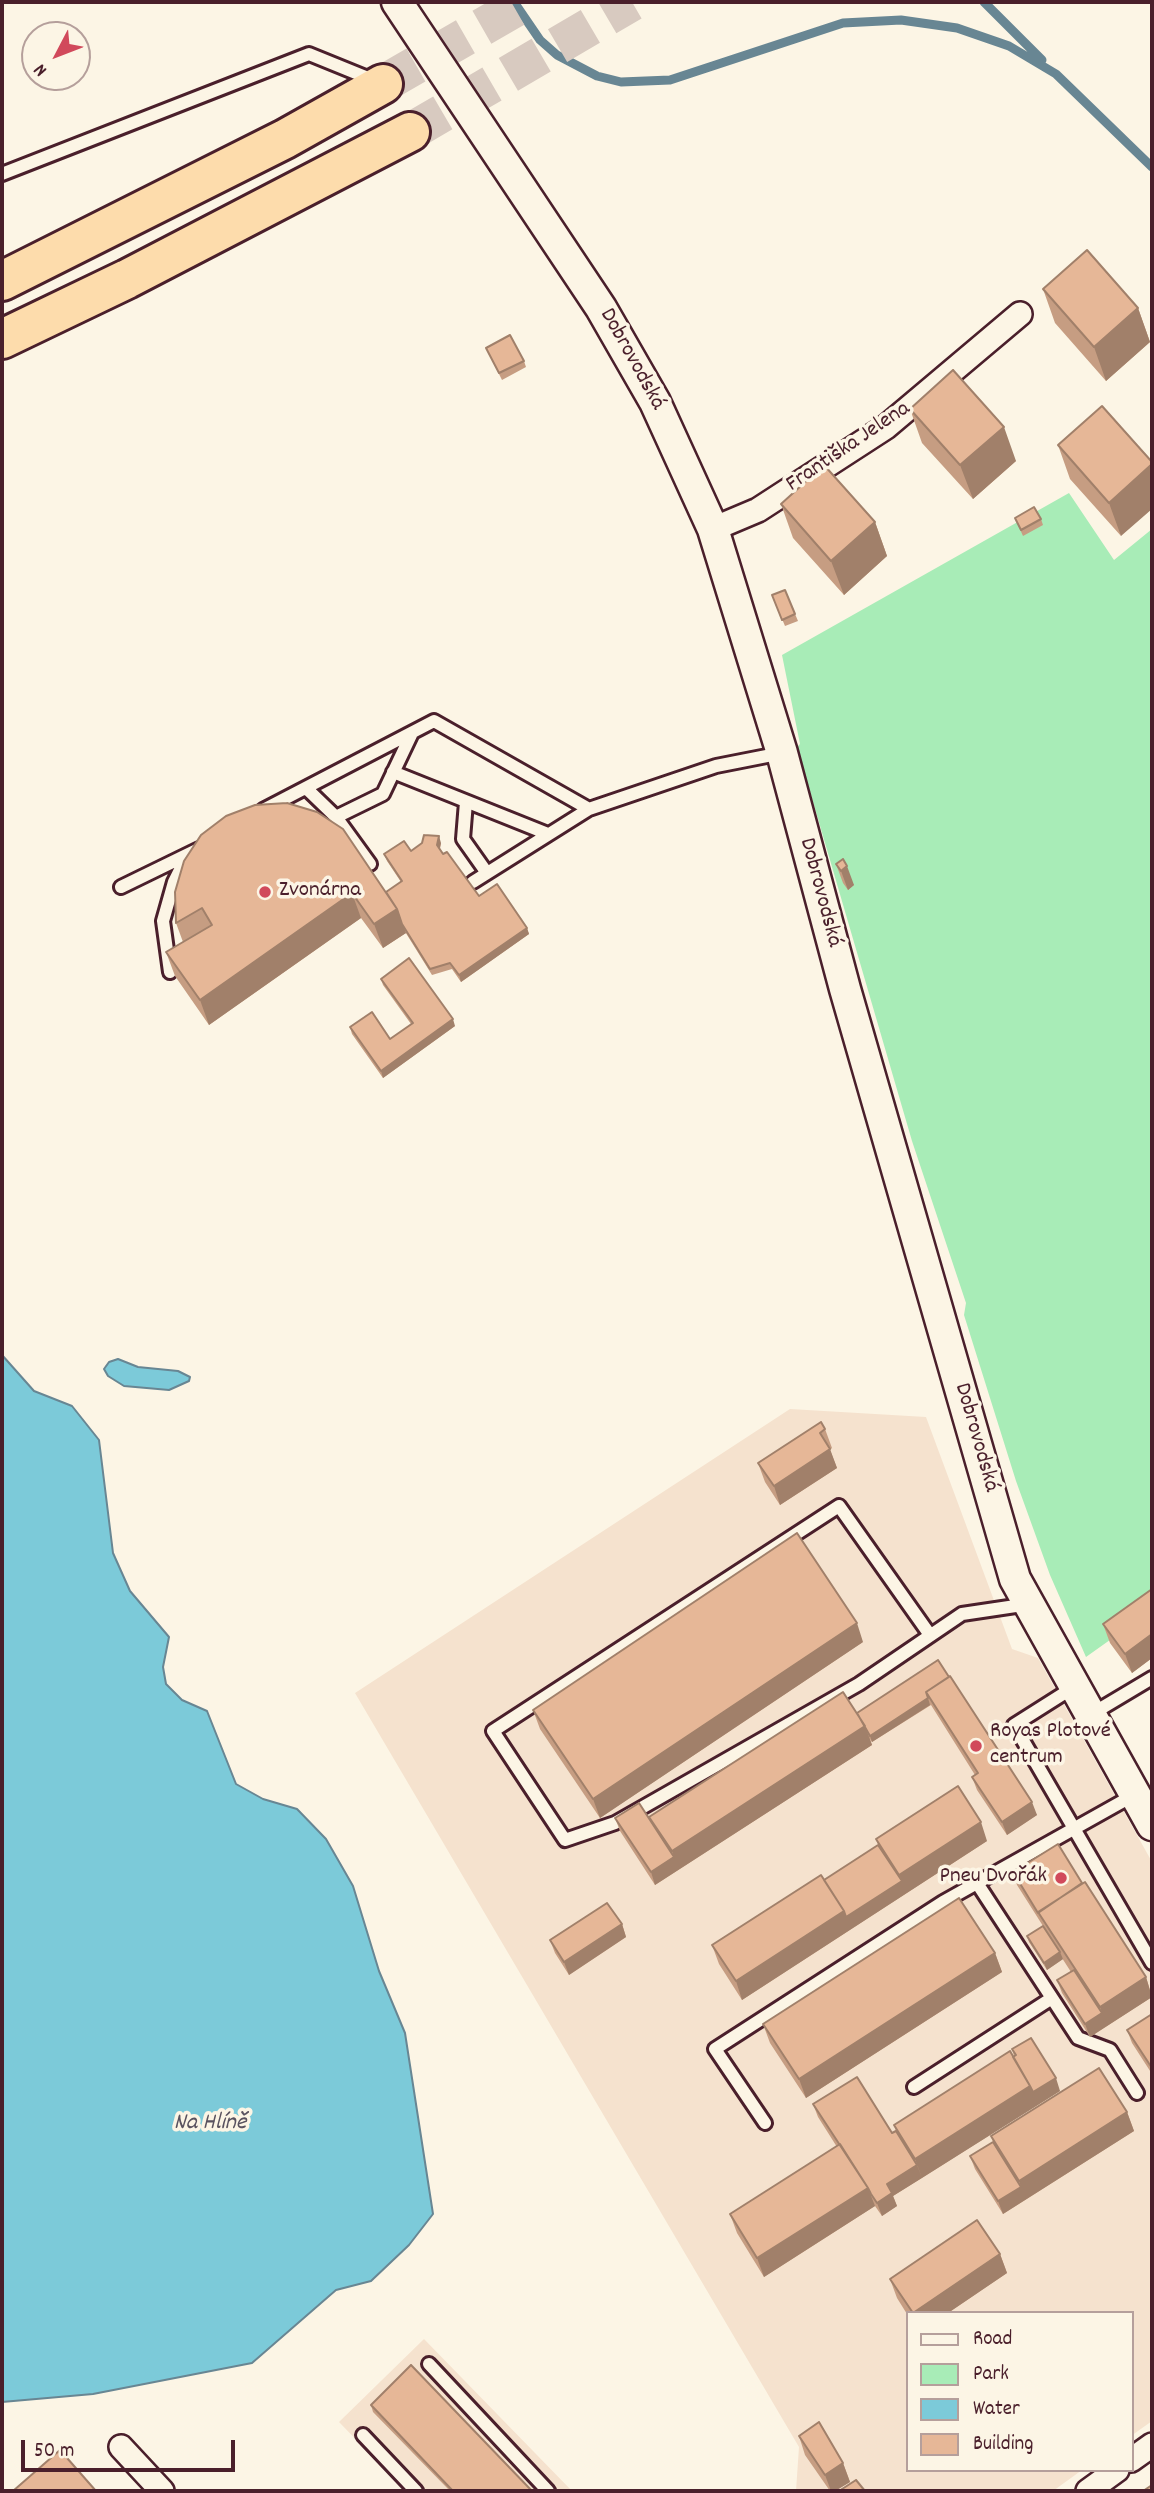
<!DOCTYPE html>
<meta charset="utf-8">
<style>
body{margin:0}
#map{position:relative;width:1154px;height:2493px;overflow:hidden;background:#fcf5e5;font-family:Dekko,sans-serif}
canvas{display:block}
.frame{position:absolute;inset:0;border:4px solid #4a1f2b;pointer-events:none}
.legend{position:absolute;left:906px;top:2311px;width:228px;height:161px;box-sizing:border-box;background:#fcf5e5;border:2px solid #b59f9b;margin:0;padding:9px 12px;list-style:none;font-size:21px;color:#4a1f2b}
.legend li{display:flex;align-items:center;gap:14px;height:35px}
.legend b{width:35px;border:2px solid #b59f9b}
.north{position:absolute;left:21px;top:21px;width:70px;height:70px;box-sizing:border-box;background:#fcf5e5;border:2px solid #b59f9b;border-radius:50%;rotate:228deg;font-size:19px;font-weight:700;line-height:28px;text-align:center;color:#4a1f2b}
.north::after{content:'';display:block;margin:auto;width:24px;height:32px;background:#d1495b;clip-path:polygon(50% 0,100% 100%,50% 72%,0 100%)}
.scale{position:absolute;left:21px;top:2440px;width:214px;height:32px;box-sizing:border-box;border:4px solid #4a1f2b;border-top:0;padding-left:9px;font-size:21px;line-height:24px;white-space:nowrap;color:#4a1f2b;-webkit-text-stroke:5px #fcf5e5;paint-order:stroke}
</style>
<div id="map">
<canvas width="1154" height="2493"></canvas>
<div class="frame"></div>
<ul class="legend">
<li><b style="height:9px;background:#fcf5e5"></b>Road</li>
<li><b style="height:19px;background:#a8ecb7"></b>Park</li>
<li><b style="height:19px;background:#7ccad9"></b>Water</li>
<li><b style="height:19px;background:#e6b797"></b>Building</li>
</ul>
<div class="north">N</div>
<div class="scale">50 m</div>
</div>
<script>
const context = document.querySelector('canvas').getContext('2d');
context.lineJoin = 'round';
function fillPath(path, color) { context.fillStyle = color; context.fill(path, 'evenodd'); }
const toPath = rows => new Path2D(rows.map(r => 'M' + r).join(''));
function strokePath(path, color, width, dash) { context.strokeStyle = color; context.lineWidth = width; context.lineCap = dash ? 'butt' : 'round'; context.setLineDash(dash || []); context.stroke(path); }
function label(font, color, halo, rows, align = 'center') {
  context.font = font + ' Dekko,sans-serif'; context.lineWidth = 7; context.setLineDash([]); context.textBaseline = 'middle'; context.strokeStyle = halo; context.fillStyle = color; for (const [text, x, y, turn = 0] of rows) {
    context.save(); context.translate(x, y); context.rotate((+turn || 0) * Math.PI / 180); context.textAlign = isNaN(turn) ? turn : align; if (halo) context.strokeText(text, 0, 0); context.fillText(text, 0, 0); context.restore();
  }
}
const built = toPath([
 [790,1409,926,1417,1012,1649,1038,1658,1152,1862,1152,2421,1131,2436,1131,2313,907,2313,907,2470,1082,2470,1053,2491,796,2491,799,2447,355,1693],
 [424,2339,572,2491,406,2491,339,2422]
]);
const green = toPath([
 [1069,493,1114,560,1152,529,1152,1610,1086,1657,1050,1575,1016,1481,964,1315,966,1303,912,1141,797,747,800,744,782,655]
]);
const water = toPath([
 [2,1355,34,1391,72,1406,99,1440,113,1553,130,1591,169,1637,163,1667,166,1684,182,1700,207,1711,236,1784,263,1799,297,1809,326,1839,353,1886,379,1971,405,2033,433,2214,409,2245,371,2281,336,2290,252,2363,93,2394,2,2402,2,1355],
 [118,1359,138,1367,178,1371,190,1377,189,1381,169,1390,124,1386,108,1376,104,1369,109,1362,118,1359]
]);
const stream = toPath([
 [514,2,540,40,557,55,597,76,621,82,670,80,843,23,901,20,957,28,1009,46,1056,74,1152,167],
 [984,2,1042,60]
]);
const motorwayTunnel = toPath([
 [383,84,526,2],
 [410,132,632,2]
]);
const service = toPath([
 [2,174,309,54,373,80],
 [393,772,548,834],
 [306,788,336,817,370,864],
 [466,802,463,839,487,873],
 [263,810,434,721,589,809],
 [336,817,383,794,412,733],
 [473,882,589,809,716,766,782,753],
 [121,887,199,849],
 [170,972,163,921,174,882,187,856],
 [930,1635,839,1506,493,1731,565,1840,615,1823,859,1684,962,1614,1029,1604],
 [1074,1687,1014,1725,1152,1963],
 [1090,1715,1152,1678],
 [977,1883,1078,2038,1110,2050,1137,2093],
 [914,2087,1052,1998],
 [765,2123,715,2049,943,1902,1134,1795],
 [429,2364,548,2491],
 [363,2435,416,2491]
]);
const minor = toPath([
 [713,529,758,510,886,427,1020,314],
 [121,2447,162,2491],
 [1131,2460,1152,2445],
 [1088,2491,1117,2470]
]);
const tertiary = toPath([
 [397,2,601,308,655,402,713,529,782,753,845,989,1015,1579,1152,1825]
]);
const motorway = toPath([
 [2,281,285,139,383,84],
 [2,339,127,279,410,132]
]);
const wall = toPath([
 [1043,289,1138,308,1150,342,1106,381,1055,323],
 [486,348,524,361,526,367,502,380],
 [1102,406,1121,536,1070,479,1058,445],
 [910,409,1016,461,973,499,922,443],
 [781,504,875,522,887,556,844,595,793,538],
 [1015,518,1041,519,1043,525,1023,536],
 [785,590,798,621,785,626,772,595],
 [441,843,440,849,479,896,527,928,529,934,461,982,452,969,432,975,404,930,406,933,383,948,361,918,209,1025,175,976,166,952,183,942,176,923,175,892,386,892,401,882,387,861,384,854,411,851],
 [836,864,854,885,848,890,843,883],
 [381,979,455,1026,383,1078,352,1034,350,1027,390,1039,411,1024,383,985],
 [825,1429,832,1448,830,1450,837,1468,780,1505,765,1482,758,1463],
 [1152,1589,1152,1658,1132,1673,1110,1643,1103,1624],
 [863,1642,600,1818,540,1729,533,1710],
 [938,1660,1037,1815,1007,1835,977,1790,972,1777,975,1775,931,1705,872,1742,870,1739,872,1745,655,1885,620,1831,615,1818,651,1822,649,1817,857,1713],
 [876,1839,987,1841,742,2000,719,1964,712,1945,824,1880,878,1845],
 [1013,1872,1082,1883,1146,1977,1152,1997,1090,2037,1062,1993,1057,1980,1071,1972,1062,1958,1063,1959,1047,1970,1029,1942,1027,1936,1043,1926,1017,1885],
 [622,1924,626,1937,569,1975,555,1953,550,1940],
 [995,1953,1002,1972,806,2098,770,2043,763,2024],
 [1152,2014,1152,2074,1132,2043,1127,2030],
 [1012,2049,1060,2091,893,2196,897,2206,882,2216,875,2206,764,2277,737,2233,730,2214,837,2147,818,2117,813,2104,892,2133,896,2131,894,2125,1014,2056],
 [1127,2112,1134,2131,1003,2214,975,2169,970,2156,993,2142,991,2136],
 [1000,2254,1007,2273,948,2313,907,2314,897,2298,890,2279],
 [371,2405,532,2491,450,2491,373,2412],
 [799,2436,843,2463,850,2482,835,2491,830,2491,805,2455]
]);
const shadedWall = toPath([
 [1138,308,1150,342,1106,381,1094,347],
 [1004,427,1016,461,973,499,960,465],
 [1152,464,1152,509,1121,536,1109,503],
 [875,522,887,556,844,595,831,561],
 [439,836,441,843,439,851,437,845],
 [847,866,854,885,848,890,841,871],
 [352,893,361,918,209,1025,200,1000],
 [397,909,406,933,383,948,374,924],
 [527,928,529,934,461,982,459,975],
 [453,1019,455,1026,383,1078,381,1071],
 [830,1449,837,1468,780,1505,774,1486],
 [857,1623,863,1642,600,1818,593,1799],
 [1152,1634,1152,1658,1132,1673,1125,1654],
 [928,1698,930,1705,872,1742,870,1736],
 [865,1726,872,1745,655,1885,651,1872,674,1857,672,1851],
 [1032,1802,1037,1815,1007,1835,1002,1822],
 [981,1822,987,1841,742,2000,736,1981,844,1911,902,1881,899,1875],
 [622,1924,626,1937,569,1975,564,1962],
 [1060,1952,1063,1959,1047,1970,1044,1963],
 [995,1953,1002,1972,806,2098,799,2079],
 [1146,1977,1152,1997,1090,2037,1085,2024,1102,2013,1100,2007],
 [1056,2078,1060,2091,922,2178,915,2159,1030,2086],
 [1127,2112,1134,2131,1003,2214,998,2201,1021,2187,1019,2181],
 [917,2165,922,2178,893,2196,897,2206,882,2216,877,2203,887,2184],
 [868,2188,875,2206,764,2277,757,2258],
 [1000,2254,1007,2273,948,2313,913,2313],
 [843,2463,850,2482,835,2491,831,2491,825,2475]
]);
const building = toPath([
 [1087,250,1138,308,1094,347,1043,289,1087,250],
 [510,335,524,361,499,373,486,348,510,335],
 [953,370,1004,427,960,465,910,409,953,370],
 [1102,406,1152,462,1152,464,1109,503,1058,445,1102,406],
 [824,465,875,522,831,561,781,504,824,465],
 [1034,507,1041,519,1021,530,1015,518,1034,507],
 [785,590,795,614,782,620,772,595,785,590],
 [287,803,317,812,343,829,397,909,374,924,352,893,200,1000,166,952,212,925,202,908,176,923,175,892,184,861,201,835,226,816,255,805,287,803],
 [424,835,439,836,437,845,443,854,447,852,479,896,497,884,527,928,459,975,450,963,430,969,402,924,397,909,386,892,402,881,384,854,404,841,411,851,422,843,424,835],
 [843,859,847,866,841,871,836,864,843,859],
 [409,958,453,1019,381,1071,350,1027,372,1012,390,1039,413,1023,381,979,409,958],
 [821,1422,825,1429,820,1433,830,1449,774,1486,758,1463,821,1422],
 [797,1533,857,1623,593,1799,533,1710,797,1533],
 [1152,1589,1152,1634,1125,1654,1103,1624,1152,1589],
 [938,1660,949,1677,926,1692,928,1698,870,1736,857,1713,938,1660],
 [950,1676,1032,1802,1002,1822,972,1777,978,1773,926,1692,950,1676],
 [843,1692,865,1726,672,1851,649,1817,843,1692],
 [958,1786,981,1822,899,1875,876,1839,958,1786],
 [639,1803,674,1857,651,1872,615,1818,639,1803],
 [1058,1844,1082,1883,1038,1913,1013,1872,1058,1844],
 [878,1845,902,1881,846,1917,844,1911,824,1880,878,1845],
 [821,1875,844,1911,736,1981,712,1945,821,1875],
 [1085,1882,1146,1977,1100,2007,1038,1912,1085,1882],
 [959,1898,995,1953,799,2079,763,2024,959,1898],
 [607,1903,622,1924,564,1962,550,1940,607,1903],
 [1043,1926,1060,1952,1044,1963,1027,1936,1043,1926],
 [1074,1970,1102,2013,1085,2024,1057,1980,1074,1970],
 [1152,2014,1152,2068,1127,2030,1152,2014],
 [1031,2038,1056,2078,1033,2092,1030,2086,1013,2057,1016,2055,1012,2049,1031,2038],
 [1010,2051,1030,2086,915,2159,894,2125,1010,2051],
 [1099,2068,1127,2112,1019,2181,991,2136,1099,2068],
 [857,2077,892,2133,896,2131,917,2165,887,2184,892,2193,877,2203,871,2194,868,2188,813,2104,857,2077],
 [993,2142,1021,2187,998,2201,970,2156,993,2142],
 [840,2144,868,2188,757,2258,730,2214,840,2144],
 [977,2220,1000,2254,913,2313,890,2279,977,2220],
 [411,2365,532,2491,453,2491,371,2405,411,2365],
 [819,2422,843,2463,825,2475,799,2436,819,2422],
 [60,2450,96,2491,13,2491,60,2450],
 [856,2480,865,2491,839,2491,856,2480],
 [1152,2485,1152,2491,1143,2491,1152,2485]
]);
const markers = [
 [265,892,7,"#d1495b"],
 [976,1746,7,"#d1495b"],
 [1061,1878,7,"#d1495b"]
];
const streetNames = [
 ["Dobrovodská",631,360,61],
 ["Františka Jelena",849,448,-34],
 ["Dobrovodská",819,893,75],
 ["Dobrovodská",975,1438,74]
];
const poiNames = [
 ["Zvonárna",279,892],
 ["Royas Plotové",990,1733],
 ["centrum",990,1759],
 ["Pneu Dvořák",1047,1878,"right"]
];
const waterNames = [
 ["Na Hlíně",210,2125]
];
fillPath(built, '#f5e2ce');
fillPath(green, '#a8ecb7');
fillPath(water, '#7ccad9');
strokePath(water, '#688693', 2);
strokePath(stream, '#688693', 9);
strokePath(motorwayTunnel, '#d8cac0', 38, [38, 19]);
strokePath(service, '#4a1f2b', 18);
strokePath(minor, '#4a1f2b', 28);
strokePath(tertiary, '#4a1f2b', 35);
strokePath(motorway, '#4a1f2b', 44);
strokePath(service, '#fcf5e5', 12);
strokePath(minor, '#fcf5e5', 23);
strokePath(tertiary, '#fcf5e5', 30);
strokePath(motorway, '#fddcac', 38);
fillPath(wall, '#c69d82');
fillPath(shadedWall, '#a1806a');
fillPath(building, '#e6b797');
strokePath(building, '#a1806a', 2);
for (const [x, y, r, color] of markers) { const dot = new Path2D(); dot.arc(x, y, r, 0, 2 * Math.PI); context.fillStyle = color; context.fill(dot); strokePath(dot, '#fcf5e5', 2.5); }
label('23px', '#4a1f2b', '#fcf5e5', streetNames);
label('23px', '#4a1f2b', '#fcf5e5', poiNames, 'left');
label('italic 24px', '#59525f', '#fcf5e5', waterNames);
</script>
